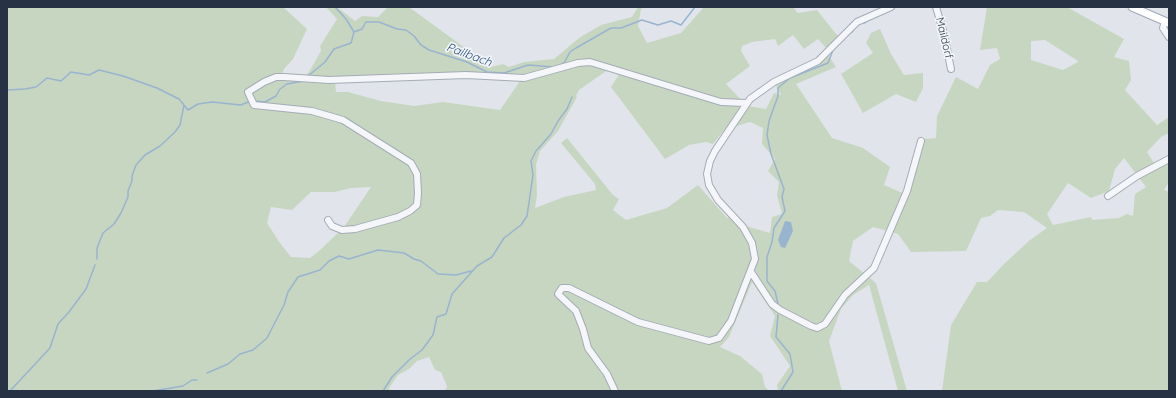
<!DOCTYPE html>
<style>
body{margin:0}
#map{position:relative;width:1176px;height:398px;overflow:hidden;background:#e1e5eb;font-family:Quicksand,sans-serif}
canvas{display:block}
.frame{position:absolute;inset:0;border:8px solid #273344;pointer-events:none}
</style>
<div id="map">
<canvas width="1176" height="398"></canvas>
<div class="frame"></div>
</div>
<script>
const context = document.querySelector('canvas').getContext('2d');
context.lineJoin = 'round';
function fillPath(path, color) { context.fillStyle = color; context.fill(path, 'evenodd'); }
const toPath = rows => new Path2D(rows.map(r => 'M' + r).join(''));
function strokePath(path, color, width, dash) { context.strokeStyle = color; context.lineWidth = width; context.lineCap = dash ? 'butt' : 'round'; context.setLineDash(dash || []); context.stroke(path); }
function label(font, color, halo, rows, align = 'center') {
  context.font = font + ' Quicksand,sans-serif'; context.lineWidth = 3.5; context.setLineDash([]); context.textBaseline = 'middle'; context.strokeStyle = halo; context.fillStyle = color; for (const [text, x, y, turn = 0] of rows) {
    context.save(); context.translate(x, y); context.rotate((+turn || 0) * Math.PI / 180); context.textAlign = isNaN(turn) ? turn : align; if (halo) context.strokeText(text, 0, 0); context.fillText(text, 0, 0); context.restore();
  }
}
const green = toPath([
 [7,7,283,7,307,29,293,59,284,69,282,74,304,77,309,72,321,51,320,46,337,19,326,7,337,7,355,21,362,16,378,17,388,7,409,7,491,67,503,64,509,67,524,62,554,59,579,38,601,25,632,17,638,7,645,7,641,9,638,26,647,43,681,33,704,7,793,7,798,13,817,10,841,40,831,53,818,39,804,49,793,35,778,46,775,39,752,42,742,46,741,51,750,66,726,84,747,106,766,109,774,93,781,95,775,84,829,56,836,67,796,84,832,138,863,148,890,167,884,185,907,195,922,143,924,139,936,138,937,116,956,77,978,89,990,65,1000,59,997,48,980,50,987,7,1067,7,1124,39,1114,57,1129,61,1131,80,1125,90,1157,125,1169,117,1169,133,1161,137,1147,152,1154,163,1169,159,1169,182,1164,190,1169,192,1169,391,942,391,951,325,977,282,987,282,1004,264,1030,240,1047,228,1024,212,998,210,990,216,981,218,966,251,911,252,898,234,873,227,853,241,849,261,876,283,907,391,898,391,869,285,853,295,841,309,829,341,842,391,778,391,777,385,790,366,770,336,775,316,752,282,729,337,720,347,740,356,762,374,765,387,770,391,445,391,447,386,441,372,435,370,429,357,417,361,409,369,398,375,389,388,390,391,7,391],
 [1045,40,1078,61,1078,62,1063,70,1031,60,1031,41],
 [609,69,620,73,611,87,665,159,689,145,706,142,713,144,724,130,750,122,763,128,762,144,775,159,768,171,779,182,777,195,782,214,772,217,770,233,746,226,737,217,727,218,698,185,667,208,626,220,613,210,619,199,613,195,567,138,561,143,595,184,596,190,564,197,535,208,537,195,536,165,540,151,558,131,577,97,576,96,579,90],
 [453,77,520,81,500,110,443,102,414,106,381,101,348,92,336,92,335,82],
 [1124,158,1146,187,1135,194,1133,216,1127,214,1119,218,1092,220,1091,217,1053,225,1047,214,1068,183,1091,198,1109,191,1115,169],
 [371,187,344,227,319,251,310,258,291,257,280,243,267,223,271,207,292,210,311,192,335,192,351,188],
 [880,29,891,54,904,75,923,73,923,88,916,102,896,94,863,113,841,74,873,53,866,43,871,33]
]);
const water = toPath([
 [785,221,791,222,793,231,785,248,781,247,778,240]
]);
const stream = toPath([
 [335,7,346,19,354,32],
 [864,23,869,20],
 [354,32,362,29,366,22,379,22,397,29,406,30,414,36,421,45,429,50,467,62,487,72,504,73,528,65,554,67],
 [847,36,853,31],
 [558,66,564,63,570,52,576,48,611,28,621,28,642,20,658,25,671,21,681,25,695,7],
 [308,76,325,62,334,49,351,43,354,32],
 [7,90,25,89,36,87,47,78,61,81,71,72,89,75,99,70,123,76,157,88,179,99,188,110,198,104,212,102,241,105,248,102],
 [255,101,265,102,276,96,280,89,287,84,304,81],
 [97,259,97,248,103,233,114,224,121,213,128,197,128,191,132,181,132,176,136,165,145,155,160,146,175,132,180,125,184,105],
 [778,304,775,291,767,281,767,257,772,242,774,228,785,211,782,197,784,189,771,154,767,135,769,121,778,96,778,88,790,78,828,63,833,50],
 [778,315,776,337,790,354,793,372,781,391],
 [207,373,228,364,240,354,253,350,267,338,284,305,288,292,298,277,320,270,329,261,339,256,349,259,378,250,404,253,414,259,421,261,438,274,456,275,471,271],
 [10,391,50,348,58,324,69,312,86,289,95,265],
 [153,391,183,386,192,380,197,380],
 [383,391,392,377,409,360,422,350,433,335,437,317,446,314,452,294,477,266,492,257,504,238,521,225,527,216,533,175,531,161,536,151,551,134,558,121,567,109,572,97]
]);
const minor = toPath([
 [936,7,944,34,951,69],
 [1165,21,1163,28,1169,37],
 [1108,196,1137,176,1169,159],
 [328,220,332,226,342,230,355,229,398,217,410,211,417,205,418,193,417,174,411,163,343,120,312,111,254,105,248,92,264,82,276,77,284,77,329,80,466,75,524,78,578,63,590,62,721,102,746,103],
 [751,272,772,304,780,310,811,326,817,328,825,324,845,295,874,268,907,191,921,141],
 [615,391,607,374,588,348,583,329,576,311,558,294,562,288,569,288,638,322,709,341,719,338,731,321,755,259,752,243,743,227,718,200,709,185,707,174,710,161,715,151,750,99,774,82,818,61,857,22,891,7]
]);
const major = toPath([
 [1132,7,1169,23]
]);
const streetNames = [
 ["Maildorf",944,38,77]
];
const waterNames = [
 ["Pailbach",469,55,20]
];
fillPath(green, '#c7d6c1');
fillPath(water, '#99b4ce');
strokePath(stream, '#99b4ce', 1.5);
strokePath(minor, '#a5acb6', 8);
strokePath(major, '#9fa9b8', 9);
strokePath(minor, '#f4f6f9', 6);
strokePath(major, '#fff', 7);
label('11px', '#273344', '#f1f4f8', streetNames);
label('italic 12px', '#2d527d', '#f1f4f8', waterNames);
</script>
